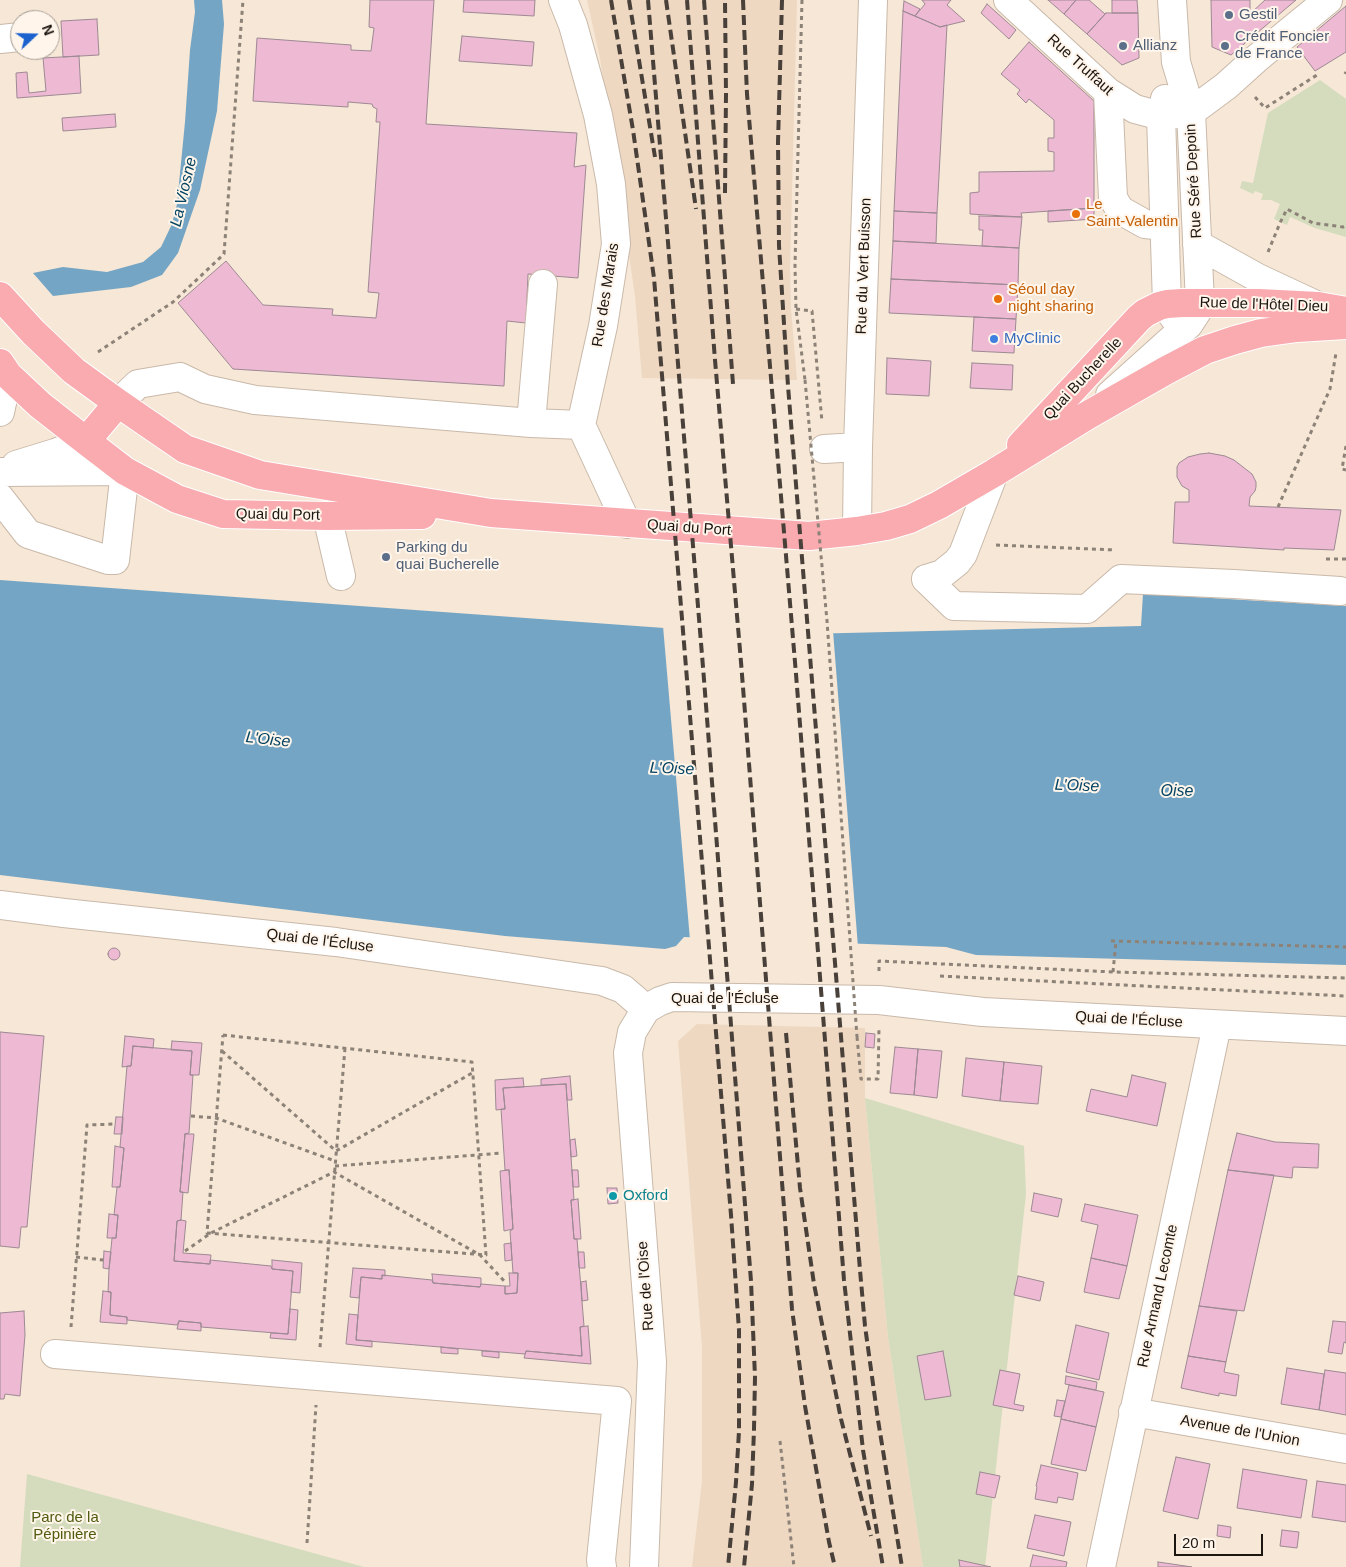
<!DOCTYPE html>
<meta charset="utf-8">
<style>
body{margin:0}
#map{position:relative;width:1346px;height:1567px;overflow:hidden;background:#f6e7d6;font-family:Helvetica,sans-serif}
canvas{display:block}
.north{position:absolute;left:10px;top:10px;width:50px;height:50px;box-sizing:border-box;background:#fff5eb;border:1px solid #a49c94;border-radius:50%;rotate:69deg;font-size:14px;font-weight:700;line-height:20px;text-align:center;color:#1c1611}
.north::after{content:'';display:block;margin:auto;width:18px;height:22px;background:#1b62ce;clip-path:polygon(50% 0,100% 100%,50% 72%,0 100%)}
.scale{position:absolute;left:1174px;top:1534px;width:89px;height:22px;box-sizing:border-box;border:2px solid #1c1611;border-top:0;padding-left:6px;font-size:15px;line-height:18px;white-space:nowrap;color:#1c1611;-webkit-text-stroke:4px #fff5eb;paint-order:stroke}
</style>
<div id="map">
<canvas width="1346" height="1567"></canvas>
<div class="north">N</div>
<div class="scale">20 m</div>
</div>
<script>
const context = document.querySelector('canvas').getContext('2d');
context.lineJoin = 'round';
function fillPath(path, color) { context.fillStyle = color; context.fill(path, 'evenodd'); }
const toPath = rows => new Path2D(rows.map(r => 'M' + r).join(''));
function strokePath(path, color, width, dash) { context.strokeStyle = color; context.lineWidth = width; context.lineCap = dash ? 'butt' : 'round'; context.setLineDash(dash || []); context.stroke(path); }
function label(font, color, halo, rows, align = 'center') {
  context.font = font + ' Helvetica,sans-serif'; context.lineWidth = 4; context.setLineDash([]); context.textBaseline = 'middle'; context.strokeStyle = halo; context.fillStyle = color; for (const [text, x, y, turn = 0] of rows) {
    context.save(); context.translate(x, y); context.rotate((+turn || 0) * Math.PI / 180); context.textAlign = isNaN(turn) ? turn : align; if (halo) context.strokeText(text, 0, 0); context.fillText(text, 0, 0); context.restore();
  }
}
const built = toPath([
 [587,0,797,0,790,267,791,309,797,380,642,378,635,296,600,58],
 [697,1024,865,1028,865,1098,888,1337,923,1567,692,1567,702,1481,702,1347,678,1041]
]);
const green = toPath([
 [1320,80,1346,99,1346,237,1315,228,1290,217,1287,225,1274,219,1280,204,1271,200,1261,200,1263,194,1255,191,1253,194,1240,188,1242,181,1253,183,1268,113],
 [865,1098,1024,1146,1026,1194,985,1567,923,1567,888,1337],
 [27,1474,364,1567,20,1567]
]);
const water = toPath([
 [194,0,222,0,224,24,217,111,200,190,178,253,162,275,131,287,53,296,33,273,63,267,107,272,143,262,161,247,172,224,177,204,185,122,190,50,195,12],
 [0,580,761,635,1141,626,1143,594,1346,606,1346,965,976,955,946,947,684,937,676,946,665,949,505,936,0,875]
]);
const pier = toPath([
 [663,626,761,632,833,631,858,947,690,940]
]);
const building = toPath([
 [370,0,434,0,426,124,577,133,574,167,586,165,578,278,528,274,526,323,507,321,504,386,233,369,178,303,226,261,263,305,333,309,332,315,376,318,379,293,368,292,380,122,376,122,377,109,373,107,372,104,348,102,348,107,253,101,257,38,351,45,351,50,371,51,374,28,369,27,370,0],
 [464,0,535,0,534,16,463,12,464,0],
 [922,0,951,0,947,5,965,21,940,27,915,16,925,4,922,0],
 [1048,0,1076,0,1064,14,1048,0],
 [1076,0,1089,0,1105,14,1087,34,1064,14,1076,0],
 [1112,0,1137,0,1138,13,1112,13,1112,0],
 [1211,0,1250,0,1250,14,1265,0,1296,0,1231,55,1212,47,1211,0],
 [904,1,920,9,915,16,903,11,904,1],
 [987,4,1016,30,1009,39,981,13,987,4],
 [1346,6,1346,52,1315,71,1297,47,1346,6],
 [903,11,940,27,947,25,937,213,894,211,903,11],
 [1106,13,1138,13,1139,58,1122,65,1087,34,1106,13],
 [97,19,99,55,63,57,61,21,97,19],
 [462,36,534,42,532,66,459,61,462,36],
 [1029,42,1094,101,1094,208,1021,213,1022,217,970,214,970,193,979,192,979,172,1054,171,1054,152,1048,151,1048,138,1054,138,1054,120,1029,99,1026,103,1017,94,1020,90,1001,74,1029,42],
 [79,56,81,93,17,98,16,73,27,72,29,93,46,91,43,58,79,56],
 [115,114,116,127,63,131,62,118,115,114],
 [1094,208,1094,219,1048,222,1048,211,1094,208],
 [894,211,937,213,936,243,893,241,894,211],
 [979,216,1022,217,1019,248,982,246,983,230,979,230,979,216],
 [893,241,1019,248,1018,285,891,279,893,241],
 [891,279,1018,285,1016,319,889,313,891,279],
 [974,317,1016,319,1014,353,972,351,974,317],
 [887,358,931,361,929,396,886,394,887,358],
 [972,363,1013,365,1012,390,970,388,972,363],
 [1209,453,1225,456,1234,460,1252,474,1256,482,1256,487,1255,491,1250,497,1249,506,1341,510,1334,550,1284,548,1284,550,1173,543,1175,502,1189,502,1189,490,1182,486,1177,477,1177,467,1179,463,1188,457,1200,454,1209,453],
 '108 954a6 6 0 1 1 12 0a6 6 0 1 1-12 0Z',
 [0,1032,44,1036,27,1227,21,1227,19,1248,0,1246,0,1032],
 [866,1033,875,1034,874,1048,865,1047,866,1033],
 [125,1036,154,1039,153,1048,133,1046,131,1066,122,1067,125,1036],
 [172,1041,202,1043,199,1075,190,1075,192,1051,171,1050,172,1041],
 [133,1046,192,1051,190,1075,193,1075,189,1133,185,1134,180,1192,183,1192,181,1220,177,1221,174,1261,210,1264,210,1260,271,1266,272,1269,293,1271,288,1334,201,1327,201,1323,179,1321,177,1325,127,1320,127,1317,110,1315,111,1292,108,1292,109,1269,112,1238,116,1238,118,1215,114,1215,117,1187,120,1187,124,1148,120,1147,127,1066,131,1066,133,1046],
 [895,1047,918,1049,914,1095,890,1093,895,1047],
 [918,1049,942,1051,937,1098,914,1095,918,1049],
 [966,1058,1004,1062,1000,1101,962,1096,966,1058],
 [1004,1062,1042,1066,1038,1104,1000,1101,1004,1062],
 [1132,1075,1166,1083,1157,1126,1086,1111,1091,1089,1127,1097,1132,1075],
 [570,1076,572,1100,567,1100,566,1084,541,1085,541,1079,570,1076],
 [523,1078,524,1087,503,1088,505,1109,496,1110,495,1080,523,1078],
 [566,1084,574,1200,571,1200,574,1239,577,1239,584,1326,580,1327,582,1356,526,1351,525,1354,356,1340,361,1277,382,1279,382,1275,432,1280,433,1283,480,1287,481,1284,505,1286,505,1294,517,1293,518,1273,513,1273,510,1231,513,1229,509,1170,505,1170,501,1109,505,1109,503,1088,566,1084],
 [116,1117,123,1117,122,1134,114,1134,116,1117],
 [1237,1133,1275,1142,1319,1144,1318,1168,1293,1167,1292,1178,1228,1170,1237,1133],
 [185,1134,194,1134,188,1193,180,1192,185,1134],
 [575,1139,577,1156,571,1157,570,1140,575,1139],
 [115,1146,124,1148,120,1187,112,1187,115,1146],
 [509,1170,513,1229,504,1231,500,1171,509,1170],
 [572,1170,578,1170,579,1187,573,1187,572,1170],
 [1228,1170,1274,1175,1244,1311,1199,1306,1228,1170],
 [607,1188,617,1188,618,1203,608,1204,607,1188],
 [1034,1193,1062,1199,1058,1217,1031,1211,1034,1193],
 [578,1199,581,1239,574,1239,571,1200,578,1199],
 [1085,1204,1138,1215,1127,1266,1091,1258,1098,1225,1081,1221,1085,1204],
 [109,1214,118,1215,116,1238,107,1238,109,1214],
 [181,1220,186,1221,183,1253,211,1255,210,1264,174,1261,177,1221,181,1220],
 [511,1243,512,1260,505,1261,504,1244,511,1243],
 [104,1251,111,1252,109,1269,103,1268,104,1251],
 [578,1252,584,1252,585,1268,579,1268,578,1252],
 [1091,1258,1127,1266,1119,1299,1084,1292,1091,1258],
 [272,1260,302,1263,300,1293,291,1292,293,1271,272,1269,272,1260],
 [353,1268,385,1270,385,1276,382,1275,382,1279,361,1277,359,1298,350,1297,353,1268],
 [509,1273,518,1273,517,1293,505,1294,505,1286,510,1286,509,1273],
 [432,1274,481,1278,481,1284,480,1287,433,1283,432,1274],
 [1018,1276,1044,1282,1040,1301,1014,1295,1018,1276],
 [586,1281,588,1300,582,1301,581,1282,586,1281],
 [103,1291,111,1292,110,1315,127,1317,127,1324,100,1322,103,1291],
 [1199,1306,1237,1311,1226,1362,1188,1356,1199,1306],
 [290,1309,298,1310,296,1340,270,1338,271,1333,288,1334,290,1309],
 [24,1311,25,1335,20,1396,5,1394,4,1399,0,1399,0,1313,24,1311],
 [349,1314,358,1315,356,1340,372,1341,372,1347,346,1344,349,1314],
 [179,1321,201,1323,201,1331,177,1329,179,1321],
 [1333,1321,1346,1322,1346,1343,1344,1342,1342,1354,1328,1352,1333,1321],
 [1076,1325,1109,1333,1099,1380,1066,1372,1076,1325],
 [588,1326,591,1364,524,1358,526,1351,582,1356,580,1327,588,1326],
 [441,1347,458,1349,458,1354,441,1353,441,1347],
 [482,1351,499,1352,499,1358,482,1356,482,1351],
 [943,1351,951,1396,925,1400,917,1356,943,1351],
 [1188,1356,1226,1362,1224,1372,1239,1375,1236,1396,1219,1393,1219,1396,1181,1388,1188,1356],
 [1287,1368,1324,1374,1319,1410,1281,1404,1287,1368],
 [1000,1370,1020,1374,1014,1404,1024,1406,1023,1411,993,1405,1000,1370],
 [1325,1370,1346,1373,1346,1415,1319,1410,1325,1370],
 [1066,1376,1097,1382,1096,1390,1065,1384,1066,1376],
 [1069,1385,1104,1392,1096,1427,1061,1419,1069,1385],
 [1057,1400,1065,1401,1061,1417,1054,1416,1057,1400],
 [1061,1419,1096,1427,1086,1471,1051,1464,1061,1419],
 [1176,1457,1210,1464,1198,1519,1163,1511,1176,1457],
 [1041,1465,1078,1473,1073,1500,1058,1497,1057,1503,1035,1499,1037,1487,1036,1486,1041,1465],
 [1243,1469,1307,1480,1301,1518,1237,1508,1243,1469],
 [980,1472,1000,1476,995,1498,976,1494,980,1472],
 [1317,1481,1346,1485,1346,1522,1312,1517,1317,1481],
 [1035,1515,1071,1522,1064,1556,1027,1548,1035,1515],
 [1218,1525,1231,1527,1230,1538,1217,1536,1218,1525],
 [1282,1530,1299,1532,1297,1548,1280,1546,1282,1530],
 [1033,1555,1067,1562,1066,1567,1030,1567,1033,1555],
 [959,1560,991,1567,960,1567,959,1560],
 [1158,1562,1192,1567,1158,1567,1158,1562]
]);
const path = toPath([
 [802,0,795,265,796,309,805,380],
 [1345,74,1346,72],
 [1255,97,1265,108,1317,75],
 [1268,252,1280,223,1287,209,1313,223,1343,227,1346,226],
 [796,309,812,311,822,422],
 [98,352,173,302,224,254,243,0],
 [1346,446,1342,469,1346,470],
 [1278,507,1330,389,1336,353],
 [996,545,1115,550],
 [1326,559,1346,559],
 [1111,941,1346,947],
 [879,971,879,961,1113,972,1346,978],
 [1113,972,1116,941],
 [940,976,1346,996],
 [223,1035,472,1062,486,1255,207,1233,223,1035],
 [857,1037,861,1079,878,1079,879,1028],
 [222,1051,336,1151,472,1073],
 [191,1116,216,1118,335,1161],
 [335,1166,502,1153],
 [185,1251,211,1233,334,1172,480,1255,505,1282],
 [76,1257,103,1260],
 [71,1327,87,1125,115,1124],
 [320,1347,345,1048],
 [780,1441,794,1567],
 [307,1543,316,1405]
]);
const minor = toPath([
 [563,0,573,25,598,115,611,184,616,244,603,326,581,425,627,524],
 [1008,0,1108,92,1135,109,1161,116,1191,112,1226,86,1256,59,1328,0],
 [0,39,20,37],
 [1108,92,1113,198,1120,210,1145,224,1164,226],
 [1165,99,1161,116,1167,304,1170,312,1179,324],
 [1197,244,1258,278,1318,306],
 [1110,395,1189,324,1198,310,1200,302,1191,112,1176,62,1172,0],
 [118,403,138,384,180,377,205,389,255,400,531,423,581,425],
 [0,412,8,375],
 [531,423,543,284],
 [824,449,858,447],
 [16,465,55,453,86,441],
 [0,472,125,471,115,560,108,560,28,534,0,498],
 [327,516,341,576],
 [857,531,858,447,873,0],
 [926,579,954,606,1087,609,1121,579,1234,584,1340,591],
 [926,579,942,574,957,562,963,554,994,473],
 [0,905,64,913,336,942,602,981,623,989,646,1009],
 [55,1354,617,1401,601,1560,602,1567],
 [1133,1412,1346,1449],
 [644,1567,652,1362,628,1053,632,1032,646,1009,660,1001,672,997,879,1000,983,1012,1346,1031],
 [1101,1567,1217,1025]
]);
const major = toPath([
 [0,296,33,332,74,371,118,403,185,449,260,475,491,513,809,536,857,531,886,526,910,519,939,505,994,473,1088,415,1165,371,1205,350,1235,340,1261,333,1297,328,1346,325],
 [0,363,8,375,40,405,86,441,125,471,177,499,223,514,327,516,422,515],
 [86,441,118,403],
 [1021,445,1139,318,1145,313,1159,306,1167,304,1182,303,1259,303,1318,306,1346,311]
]);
const rail = toPath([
 [611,0,633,130,654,278,731,1215,739,1330,739,1431,736,1482,728,1567],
 [629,0,655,157],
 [648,0,703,667,751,1281,755,1377,754,1429,752,1484,744,1567],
 [666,0,696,209],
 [687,0,715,360,741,662,792,1309,805,1406,829,1542,835,1567],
 [704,0,733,384],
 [743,0,747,94,796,674,844,1280,863,1450,883,1567],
 [782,0,778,142,779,246,788,386,860,1270,865,1326,878,1420,902,1567],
 [725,193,726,94,725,0],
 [786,1033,800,1188,814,1284,841,1419,871,1536]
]);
const pathBridge = toPath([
 [805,380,827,621,857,1037]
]);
const markers = [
 [1229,15,5,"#5c6f8a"],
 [1123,46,5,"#5c6f8a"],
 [1225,46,5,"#5c6f8a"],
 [1076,214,5,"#e8710a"],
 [998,299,5,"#e8710a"],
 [994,339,5,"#3f7fe0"],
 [386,557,5,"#5c6f8a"],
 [613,1196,5,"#0f9aa8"]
];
const serviceNames = [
 ["Gestil",1239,15],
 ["Crédit Foncier",1235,37],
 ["de France",1235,54],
 ["Allianz",1133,46],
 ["Parking du",396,548],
 ["quai Bucherelle",396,565]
];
const streetNames = [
 ["Rue Truffaut",1080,65,42],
 ["Rue Séré Depoin",1194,181,-93],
 ["Rue du Vert Buisson",864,266,-88],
 ["Rue des Marais",606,295,-81],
 ["Rue de l'Hôtel Dieu",1264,305,2],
 ["Quai Bucherelle",1083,379,-47],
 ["Quai du Port",278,515,1],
 ["Quai du Port",689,528,4],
 ["Quai de l'Écluse",320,941,7],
 ["Quai de l'Écluse",725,999],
 ["Quai de l'Écluse",1129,1020,3],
 ["Rue de l'Oise",646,1286,-94],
 ["Rue Armand Lecomte",1158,1296,-78],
 ["Avenue de l'Union",1240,1431,10]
];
const foodNames = [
 ["Le",1086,205],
 ["Saint-Valentin",1086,222],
 ["Séoul day",1008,290],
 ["night sharing",1008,307]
];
const shopNames = [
 ["MyClinic",1004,339]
];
const cultureNames = [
 ["Oxford",623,1196]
];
const parkNames = [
 ["Parc de la",65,1518],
 ["Pépinière",65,1535]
];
const waterNames = [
 ["La Viosne",184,192,-77],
 ["L'Oise",268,740,6],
 ["L'Oise",672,769,2],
 ["L'Oise",1077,786,2],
 ["Oise",1177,792]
];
fillPath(built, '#eed8c2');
fillPath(green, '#d4dcbd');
fillPath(water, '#75a5c4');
fillPath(pier, '#f6e7d6');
fillPath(building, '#edb9d3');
strokePath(building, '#9d8993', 1);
strokePath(minor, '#c9b9aa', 30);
strokePath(major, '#fff', 30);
strokePath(path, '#8d8277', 3, [4, 4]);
strokePath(minor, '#fff', 28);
strokePath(major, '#f9abb0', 28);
strokePath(rail, '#484039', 4, [10, 5]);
strokePath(pathBridge, '#8d8277', 3, [4, 4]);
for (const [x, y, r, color] of markers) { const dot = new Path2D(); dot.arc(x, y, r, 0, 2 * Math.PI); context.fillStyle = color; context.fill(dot); strokePath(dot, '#fff5eb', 2); }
label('15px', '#4e5e75', '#fff5eb', serviceNames, 'left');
label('15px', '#1c1611', '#fff5eb', streetNames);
label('15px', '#c56008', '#fff5eb', foodNames, 'left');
label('15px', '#366cbe', '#fff5eb', shopNames, 'left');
label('15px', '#0d838f', '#fff5eb', cultureNames, 'left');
label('15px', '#4f5c0e', '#fff5eb', parkNames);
label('italic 16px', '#054564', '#fff5eb', waterNames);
</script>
